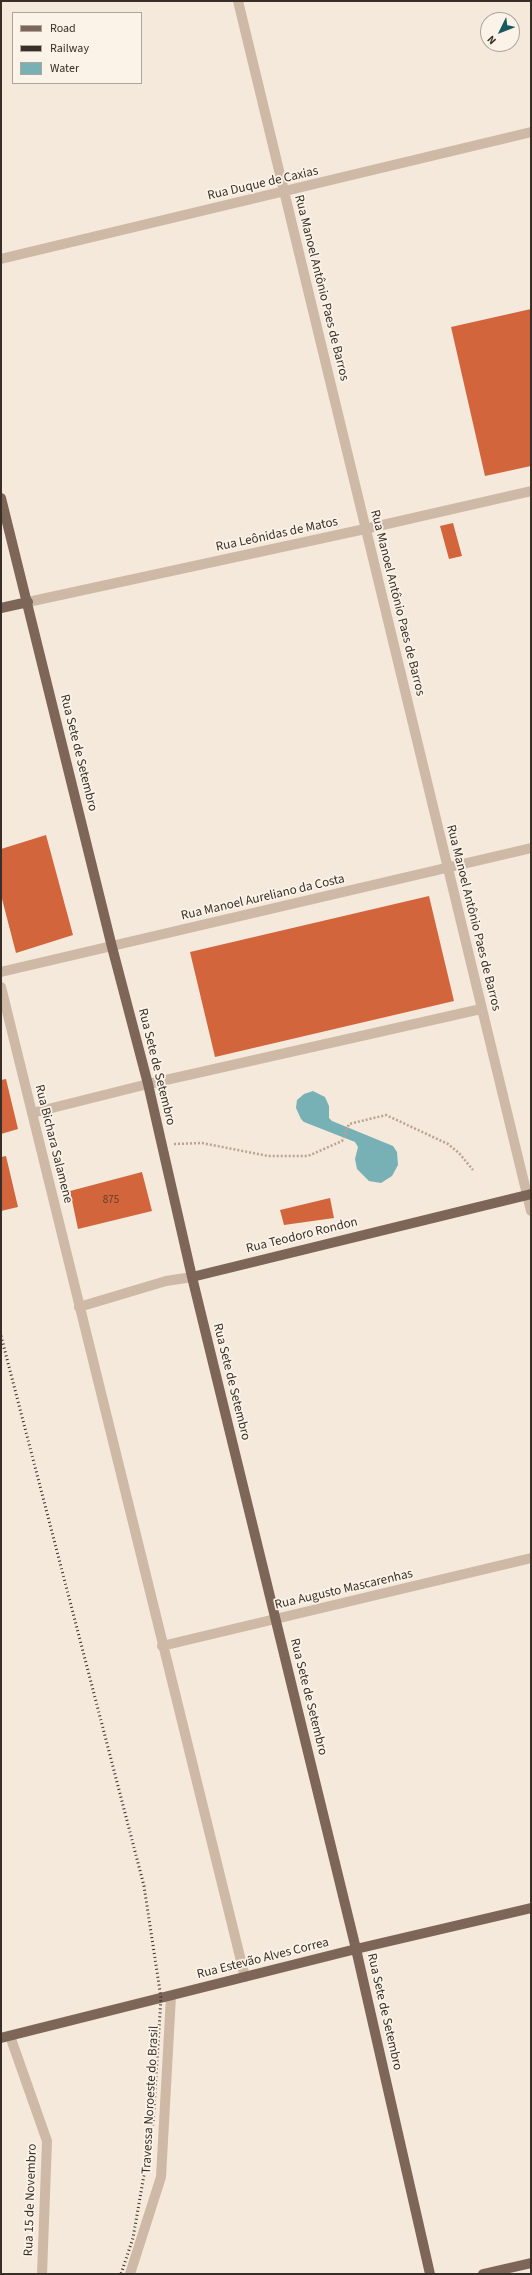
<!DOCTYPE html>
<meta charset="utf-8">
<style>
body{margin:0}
#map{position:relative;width:532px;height:2275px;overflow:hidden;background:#f4e9db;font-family:"Source Sans 3",sans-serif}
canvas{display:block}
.frame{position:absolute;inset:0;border:2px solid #392e27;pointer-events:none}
.legend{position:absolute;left:12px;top:12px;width:130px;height:72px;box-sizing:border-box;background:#fbf3e8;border:1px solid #ada49b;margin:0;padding:5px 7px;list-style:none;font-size:12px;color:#392e27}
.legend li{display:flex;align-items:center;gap:8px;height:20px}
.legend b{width:20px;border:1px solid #ada49b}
.north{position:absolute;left:480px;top:12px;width:40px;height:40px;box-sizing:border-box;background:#fbf3e8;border:1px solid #ada49b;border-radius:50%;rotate:227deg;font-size:11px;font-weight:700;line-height:16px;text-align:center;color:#392e27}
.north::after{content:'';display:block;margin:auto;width:14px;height:18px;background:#18585f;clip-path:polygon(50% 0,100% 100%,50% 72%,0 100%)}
</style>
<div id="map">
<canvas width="532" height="2275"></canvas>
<div class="frame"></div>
<ul class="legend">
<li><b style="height:5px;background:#7d6557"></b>Road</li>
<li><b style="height:5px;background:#392e27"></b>Railway</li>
<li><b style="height:11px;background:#77b0b5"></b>Water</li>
</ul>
<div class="north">N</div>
</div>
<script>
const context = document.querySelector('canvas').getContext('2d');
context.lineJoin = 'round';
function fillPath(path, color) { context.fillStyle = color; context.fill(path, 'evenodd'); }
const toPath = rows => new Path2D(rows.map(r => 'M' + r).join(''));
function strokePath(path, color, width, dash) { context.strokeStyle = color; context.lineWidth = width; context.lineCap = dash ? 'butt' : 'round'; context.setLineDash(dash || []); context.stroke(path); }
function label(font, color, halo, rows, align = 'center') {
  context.font = font + ' "Source Sans 3",sans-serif'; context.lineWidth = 3.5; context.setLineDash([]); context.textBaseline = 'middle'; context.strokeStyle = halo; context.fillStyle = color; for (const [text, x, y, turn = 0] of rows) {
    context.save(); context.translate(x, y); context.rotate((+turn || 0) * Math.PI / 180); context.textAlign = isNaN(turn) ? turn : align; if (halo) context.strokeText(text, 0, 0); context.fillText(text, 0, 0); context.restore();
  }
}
const water = toPath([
 [313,1091,325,1097,329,1106,329,1118,332,1121,393,1146,397,1152,398,1165,392,1176,381,1183,369,1181,357,1169,355,1159,358,1147,355,1142,304,1122,301,1119,296,1108,297,1100,304,1094]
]);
const building = toPath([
 [531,309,531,466,485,476,451,327],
 [453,523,462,556,449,559,440,526],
 [46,835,73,935,16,953,1,895,1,849],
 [429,896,454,1001,215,1057,190,952],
 [6,1079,18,1129,1,1134,1,1080],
 [6,1156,18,1207,1,1211,1,1157],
 [142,1172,152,1211,78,1229,70,1191],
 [330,1198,334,1218,284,1225,280,1210]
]);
const path = toPath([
 [174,1144,202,1143,268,1156,308,1156,342,1141,349,1124,386,1115,448,1144,459,1153,473,1170]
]);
const minor = toPath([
 [238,1,531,1211],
 [1,259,531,132],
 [28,602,365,529,531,491],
 [1,972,531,848],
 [1,987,245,1977],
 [32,1113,148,1084,481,1009],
 [79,1307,166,1281,192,1277],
 [162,1646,531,1558],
 [10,2036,47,2141,42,2274],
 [130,2274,161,2177,171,1996]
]);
const major = toPath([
 [1,498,112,947,148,1084,192,1277,356,1949,430,2274],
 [1,608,28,602],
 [192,1277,531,1194],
 [1,2038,356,1949,531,1908],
 [483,2274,531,2263]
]);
const rail = toPath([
 [1,1336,144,1886,161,1998,153,2123,133,2238,121,2274]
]);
const numberNames = [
 ["875",111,1201]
];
const streetNames = [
 ["Rua Duque de Caxias",263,184,-13],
 ["Rua Manoel Antônio Paes de Barros",321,288,76],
 ["Rua Leônidas de Matos",277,535,-12],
 ["Rua Manoel Antônio Paes de Barros",397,603,76],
 ["Rua Sete de Setembro",78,753,76],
 ["Rua Manoel Aureliano da Costa",263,898,-13],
 ["Rua Manoel Antônio Paes de Barros",473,918,76],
 ["Rua Sete de Setembro",156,1067,76],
 ["Rua Bichara Salamene",53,1144,76],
 ["Rua Teodoro Rondon",302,1236,-14],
 ["Rua Sete de Setembro",231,1382,76],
 ["Rua Augusto Mascarenhas",344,1590,-13],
 ["Rua Sete de Setembro",308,1697,76],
 ["Rua Estevão Alves Correa",263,1959,-14],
 ["Rua Sete de Setembro",384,2012,77],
 ["Travessa Noroeste do Brasil",151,2100,-87],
 ["Rua 15 de Novembro",31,2200,-88]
];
fillPath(water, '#77b0b5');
fillPath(building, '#d2653c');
strokePath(path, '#baa390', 2.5, [2, 2]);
strokePath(minor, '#ceb9a6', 10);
strokePath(major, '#7d6557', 10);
strokePath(rail, '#392e27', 3, [1, 3]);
label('11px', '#5f3c2c', null, numberNames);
label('13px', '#392e27', '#fbf3e8', streetNames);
</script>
